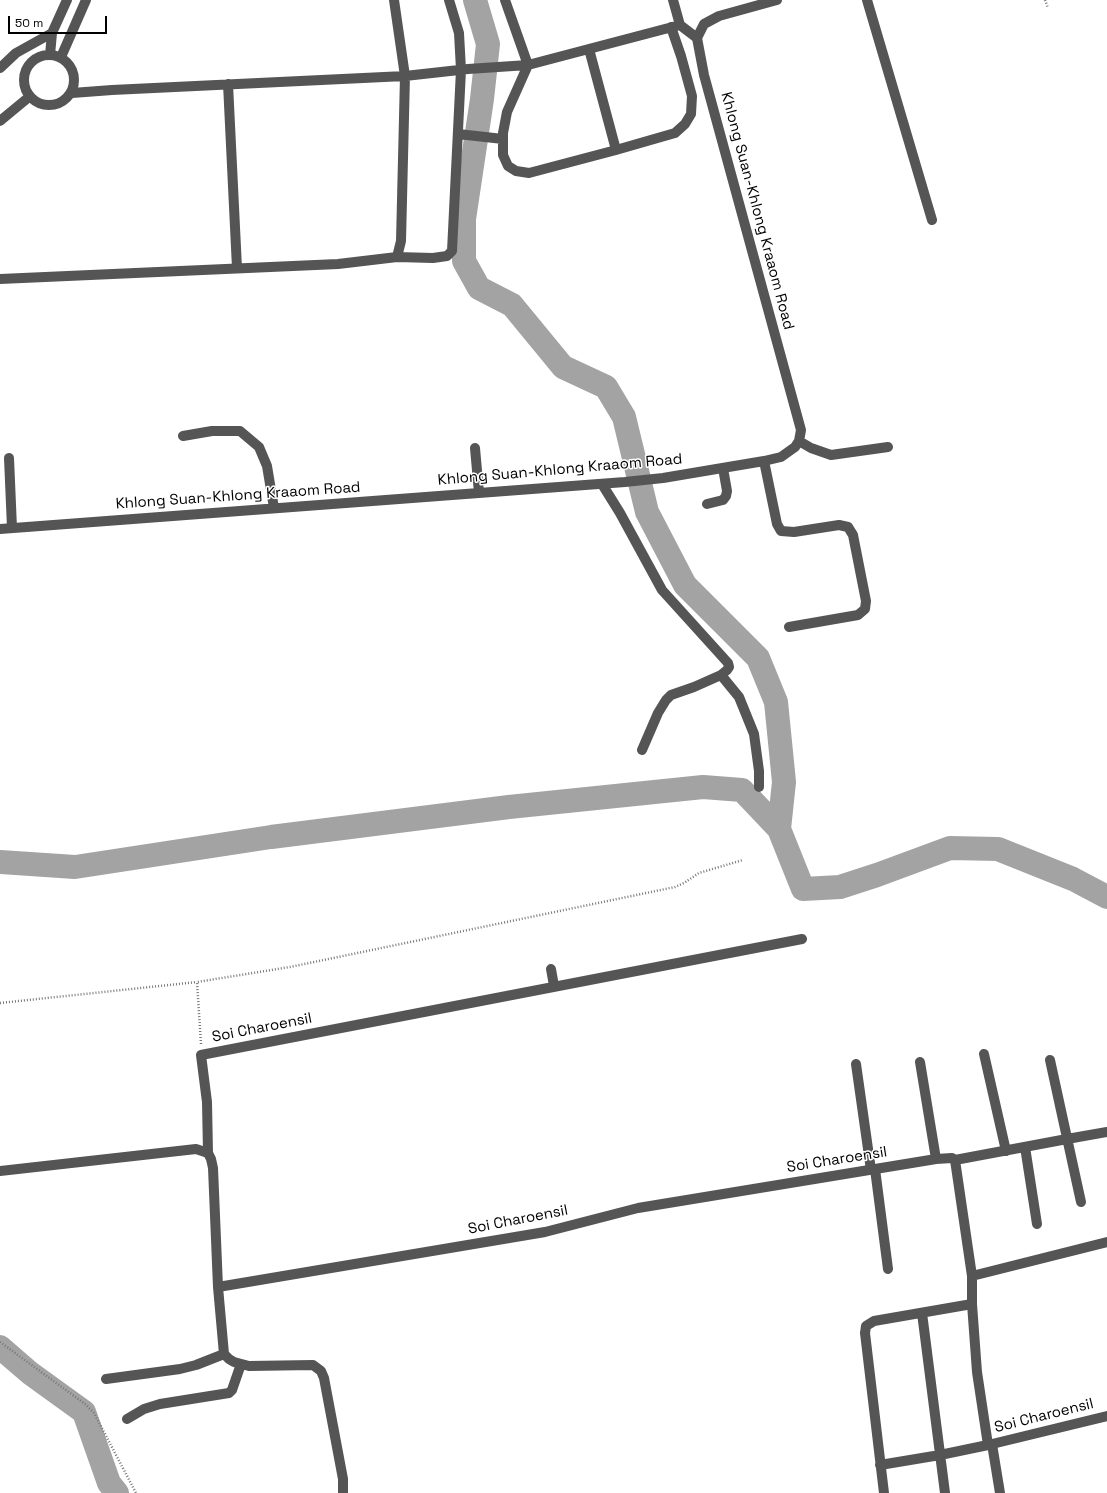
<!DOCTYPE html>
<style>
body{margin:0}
#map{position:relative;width:1107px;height:1493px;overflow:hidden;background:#fff;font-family:"Space Grotesk",sans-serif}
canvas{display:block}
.scale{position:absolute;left:8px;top:16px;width:99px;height:18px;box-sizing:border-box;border:2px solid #000;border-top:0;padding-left:5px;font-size:12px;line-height:14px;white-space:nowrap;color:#000;-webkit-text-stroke:3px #fff;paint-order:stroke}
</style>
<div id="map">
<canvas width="1107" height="1493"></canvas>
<div class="scale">50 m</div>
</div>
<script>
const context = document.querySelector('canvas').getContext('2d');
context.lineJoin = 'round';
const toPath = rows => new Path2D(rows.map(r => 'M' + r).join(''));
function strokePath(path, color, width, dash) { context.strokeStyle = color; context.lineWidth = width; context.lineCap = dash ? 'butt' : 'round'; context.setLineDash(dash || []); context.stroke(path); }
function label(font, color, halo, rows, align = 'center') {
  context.font = font + ' "Space Grotesk",sans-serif'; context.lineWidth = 3; context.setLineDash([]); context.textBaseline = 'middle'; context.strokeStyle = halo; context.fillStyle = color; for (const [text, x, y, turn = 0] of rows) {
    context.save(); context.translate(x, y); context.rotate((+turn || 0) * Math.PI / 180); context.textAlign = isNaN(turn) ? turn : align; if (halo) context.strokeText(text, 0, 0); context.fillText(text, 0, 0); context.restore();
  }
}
const river = toPath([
 [475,0,488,44,482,99,464,219,464,261,479,288,512,305,563,367,606,387,624,417,647,512,685,585,758,658,776,702,784,782,779,829],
 [0,862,75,867,271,837,509,807,703,787,742,790,779,829,803,889,840,887,877,875,950,848,998,849,1073,879,1107,897],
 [0,1347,30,1373,84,1412,109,1483,117,1493]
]);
const path = toPath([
 [1045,0,1048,8],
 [0,1003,197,982],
 [201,1044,197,982,290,967,675,887,684,883,699,873,743,860],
 [0,1342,85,1404,94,1413,136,1493]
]);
const minor = toPath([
 [505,0,528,65,507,112,503,133,503,155,508,166,516,171,529,173,616,150,675,133,685,124,691,114,692,96,681,56,671,27],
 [673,0,680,25,697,38],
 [867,0,932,220],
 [589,49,616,150],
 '24 80a25 25 0 1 1 50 0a25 25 0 1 1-50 0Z',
 [50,55,52,33,67,0],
 [61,57,86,0],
 [0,68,16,53,52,33],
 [228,84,237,268],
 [72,93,112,90,405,76,394,0],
 [0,121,29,97],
 [458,134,503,139],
 [397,257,433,258,447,256,452,251,461,70,459,33,449,0],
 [0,279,338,264,397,257,401,241,405,76,468,69,528,65,680,25],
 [183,436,212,431,240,431,259,447,267,466,274,508],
 [799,441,811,448,831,455,888,447],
 [475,448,479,493],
 [9,458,12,528],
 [764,461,777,524,781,531,794,532,839,525,848,527,853,535,866,601,865,609,858,615,789,627],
 [602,484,620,513,662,590,719,653,728,663,729,667,727,670,721,675,694,687,671,695,666,700,658,713,642,750],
 [707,504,723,500,726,496,727,491,723,468],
 [0,529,625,482,663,478,764,461,781,457,795,447,799,441,801,430,704,75,697,38,704,24,719,16,777,0],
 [721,675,739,697,754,734,759,771,759,787],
 [802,939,201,1055,207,1102,208,1153,211,1159,213,1168,218,1287,545,1232,638,1208,936,1159,952,1158,955,1160,972,1276,972,1304,977,1372,988,1445],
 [551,969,554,986],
 [984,1054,1006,1151],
 [1050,1060,1081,1202],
 [920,1062,936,1159],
 [856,1064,871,1170],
 [1025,1147,1037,1224],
 [955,1160,1067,1139,1107,1132],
 [875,1169,888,1269],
 [0,1171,196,1149,208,1153],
 [972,1276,1107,1242],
 [218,1287,224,1354,229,1359,234,1362,249,1366,313,1365,321,1371,324,1378,343,1479,343,1493],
 [922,1313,945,1493],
 [106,1379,180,1369,196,1365,224,1354],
 [127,1419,144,1409,160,1404,229,1393,232,1390,241,1364],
 [992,1444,1000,1493],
 [880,1465,940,1455,988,1445,1107,1416],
 [884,1493,865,1333,866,1326,874,1321,972,1304]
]);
const streetNames = [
 ["Khlong Suan-Khlong Kraaom Road",757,211,75],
 ["Khlong Suan-Khlong Kraaom Road",560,470,-5],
 ["Khlong Suan-Khlong Kraaom Road",238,496,-4],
 ["Soi Charoensil",262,1028,-11],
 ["Soi Charoensil",837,1160,-9],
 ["Soi Charoensil",518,1220,-11],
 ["Soi Charoensil",1044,1416,-14]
];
strokePath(river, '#a3a3a3', 24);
strokePath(path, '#777', 2.5, [1, 2]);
strokePath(minor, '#555', 10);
label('15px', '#000', '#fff', streetNames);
</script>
